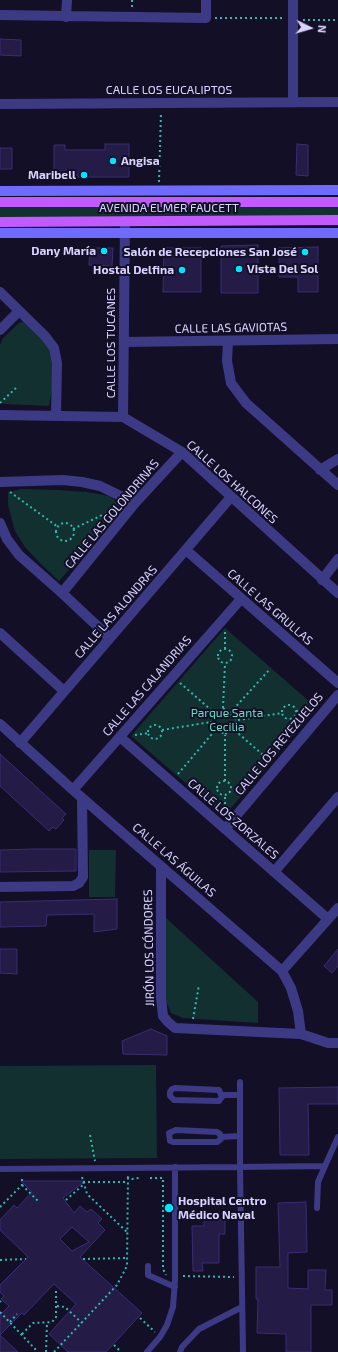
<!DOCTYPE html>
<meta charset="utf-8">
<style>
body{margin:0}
#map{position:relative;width:338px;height:1352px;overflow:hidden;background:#130f26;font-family:"Exo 2",sans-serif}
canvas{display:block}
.north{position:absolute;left:290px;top:8px;width:40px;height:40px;-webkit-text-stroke:3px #130f26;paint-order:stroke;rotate:95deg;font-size:11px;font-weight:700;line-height:16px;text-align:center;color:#d9d4ff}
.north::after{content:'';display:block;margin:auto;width:14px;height:18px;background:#d9d4ff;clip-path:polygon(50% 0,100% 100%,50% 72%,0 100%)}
</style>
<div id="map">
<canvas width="338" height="1352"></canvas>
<div class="north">N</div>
</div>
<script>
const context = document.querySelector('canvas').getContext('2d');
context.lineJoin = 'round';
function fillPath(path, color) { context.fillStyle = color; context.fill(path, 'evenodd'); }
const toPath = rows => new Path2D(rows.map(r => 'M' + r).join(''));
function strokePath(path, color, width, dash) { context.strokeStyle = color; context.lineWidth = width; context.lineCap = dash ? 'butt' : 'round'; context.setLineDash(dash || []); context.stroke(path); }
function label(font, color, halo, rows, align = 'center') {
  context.font = font + ' "Exo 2",sans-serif'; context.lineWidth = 4; context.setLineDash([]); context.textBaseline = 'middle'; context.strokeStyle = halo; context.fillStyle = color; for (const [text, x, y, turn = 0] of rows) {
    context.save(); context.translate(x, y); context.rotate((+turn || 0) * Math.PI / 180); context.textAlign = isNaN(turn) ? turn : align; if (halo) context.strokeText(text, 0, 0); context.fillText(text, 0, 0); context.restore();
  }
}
const green = toPath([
 [0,203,338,204,338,217,0,217],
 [24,321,43,337,49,349,53,365,52,389,49,406,3,404,0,401,0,345,3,338,19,323],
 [21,489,58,490,87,492,109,496,125,507,59,581,41,564,25,547,15,531,8,505,8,492],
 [225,628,317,708,224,816,131,736],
 [89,850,116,850,115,897,89,897],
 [166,918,258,1002,258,1023,183,1018,171,1013,166,1001],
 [156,1065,157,1158,0,1159,0,1066]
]);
const building = toPath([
 [0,39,21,40,21,56,0,55,0,39],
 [105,144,129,144,129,177,78,177,78,175,54,175,54,145,65,145,65,150,105,150,105,144],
 [297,144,308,145,308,176,296,175,297,144],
 [0,148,12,148,12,169,0,169,0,148],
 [258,245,258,293,221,293,221,246,258,245],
 [318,247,318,292,298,292,298,277,279,277,279,248,318,247],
 [90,248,113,248,112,266,89,265,90,248],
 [164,248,201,248,201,292,163,292,164,248],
 [0,754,66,814,62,818,64,820,56,829,53,827,49,831,0,786,0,754],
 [34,849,76,849,76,871,0,872,0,850,34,849],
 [117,899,117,929,94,932,94,914,47,915,46,926,0,927,0,902,117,899],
 [0,949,17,949,17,974,0,973,0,949],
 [338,949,338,966,332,973,324,966,338,949],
 [151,1029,167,1036,167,1055,123,1054,122,1041,151,1029],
 [338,1087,338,1104,308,1104,309,1155,280,1155,279,1088,338,1087],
 [21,1181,85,1181,63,1198,74,1213,80,1206,87,1212,91,1209,102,1219,98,1223,105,1230,80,1257,142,1313,106,1352,68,1352,49,1334,76,1304,54,1284,24,1315,22,1313,0,1335,18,1352,0,1352,0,1315,9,1306,1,1299,4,1296,0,1292,0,1285,28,1257,0,1230,0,1220,14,1205,17,1208,32,1192,21,1181],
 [72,1227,89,1242,72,1251,60,1239,72,1227],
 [306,1202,307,1252,288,1253,288,1288,308,1289,308,1270,326,1270,325,1290,332,1290,332,1305,311,1305,311,1352,286,1352,286,1334,257,1333,258,1299,256,1299,256,1267,280,1267,278,1203,306,1202],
 [204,1214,219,1214,219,1220,225,1220,225,1234,219,1234,219,1263,202,1263,203,1271,193,1271,192,1226,204,1226,204,1214]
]);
const path = toPath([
 [132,0,132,7],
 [215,18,283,18],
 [303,20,338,20],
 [159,182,161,112],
 [0,403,16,388],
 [10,492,58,527],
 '56 532a9 9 0 1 1 18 0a9 9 0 1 1-18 0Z',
 [73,529,117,508],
 [225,649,225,632],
 '218 656a7 7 0 1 1 14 0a7 7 0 1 1-14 0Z',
 [180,683,217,715],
 '282 712a7 7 0 1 1 14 0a7 7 0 1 1-14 0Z',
 [223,708,237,720,225,735,211,722,223,708],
 [223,708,225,663],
 [296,711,314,708],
 [230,713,270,669],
 [238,720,282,713],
 '148 732a7 7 0 1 1 14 0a7 7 0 1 1-14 0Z',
 [231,727,270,761],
 [162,730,211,722],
 [135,735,148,733],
 [178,774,217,728],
 [225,781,225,735],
 '217 788a7 7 0 1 1 14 0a7 7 0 1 1-14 0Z',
 [225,814,225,795],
 [193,1019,199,985],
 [90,1135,95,1161],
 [82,1177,87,1194,128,1233],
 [127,1177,132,1179,139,1178],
 [150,1178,163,1178,163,1269,166,1275],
 [83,1182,128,1182],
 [22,1185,38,1201],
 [66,1200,84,1184],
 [0,1207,22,1185,22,1177],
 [83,1259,127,1258],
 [0,1260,26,1259],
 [183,1276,234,1277],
 [0,1302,1,1301],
 [57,1306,65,1307,82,1323],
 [0,1312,38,1352],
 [140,1318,155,1332],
 [10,1322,17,1314],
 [22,1334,33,1323,52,1322,56,1317,56,1290],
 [114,1345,121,1352],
 [46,1352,47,1322],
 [54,1352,117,1285,127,1266,128,1175]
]);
const service = toPath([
 [240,1082,240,1167,325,1166,338,1137],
 [175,1088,219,1090,222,1097,219,1101,174,1100,170,1096,170,1092,172,1089,175,1088],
 [222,1095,240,1095],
 [176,1130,217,1132,220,1134,221,1139,217,1142,173,1142,170,1141,169,1133,176,1130],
 [221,1137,240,1136],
 [0,1169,240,1167,243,1352],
 [317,1208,318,1182,325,1166],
 [148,1266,148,1275,175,1287],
 [147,1352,160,1337,167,1325,173,1307,175,1280,175,1167],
 [180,1352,182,1347,199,1329,242,1307]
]);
const minor = toPath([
 [293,0,293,102],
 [0,15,206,18,206,0],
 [66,17,67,0],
 [0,104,338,102],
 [0,292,45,336,54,348,57,363,56,415],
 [0,330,19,311],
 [228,341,227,361,231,383,246,403,338,485],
 [124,342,338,339],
 [0,415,123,417,182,452,338,593],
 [123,417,125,221],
 [320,470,338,459],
 [0,482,63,480,82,482,100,486,135,503],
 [0,523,7,539,19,555,62,593,110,638],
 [186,550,338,683],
 [322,580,338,559],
 [62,593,135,503,182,452],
 [0,633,64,691],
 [0,724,73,790,282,971,291,988,298,1011,301,1034],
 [120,737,328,919],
 [20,743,231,497],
 [73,790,241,599],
 [225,829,338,695],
 [161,867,161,998,163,1016,168,1022,175,1028,301,1034,328,1043,338,1043],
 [274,872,338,797],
 [0,887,73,886,79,883,83,877,82,798],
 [282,971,338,908]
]);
const secondary = toPath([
 [0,191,338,190],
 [0,233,338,233]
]);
const primary = toPath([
 [0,202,338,202],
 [0,222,338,220]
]);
const markers = [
 [113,161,4,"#00e5ff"],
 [84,175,4,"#00e5ff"],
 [104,251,4,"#00e5ff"],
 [305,252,4,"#00e5ff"],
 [239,269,4,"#00e5ff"],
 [182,270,4,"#00e5ff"],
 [169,1208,5,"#00e5ff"]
];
const streetNames = [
 ["CALLE LOS EUCALIPTOS",169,90],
 ["AVENIDA ELMER FAUCETT",169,208],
 ["CALLE LAS GAVIOTAS",231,328,-1],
 ["CALLE LOS TUCANES",111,343,-90],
 ["CALLE LOS HALCONES",232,482,42],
 ["CALLE LAS GOLONDRINAS",112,514,-50],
 ["CALLE LAS GRULLAS",270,607,41],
 ["CALLE LAS ALONDRAS",116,612,-49],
 ["CALLE LAS CALANDRIAS",147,686,-49],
 ["CALLE LOS REYEZUELOS",279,744,-50],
 ["CALLE LOS ZORZALES",233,819,41],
 ["CALLE LAS ÁGUILAS",174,860,41],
 ["JIRÓN LOS CÓNDORES",149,948,-91]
];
const poiNames = [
 ["Angisa",121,161,"left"],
 ["Maribell",76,175],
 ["Dany María",96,251],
 ["Salón de Recepciones San José",297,252],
 ["Vista Del Sol",247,269,"left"],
 ["Hostal Delfina",174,270],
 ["Hospital Centro",178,1201,"left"],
 ["Médico Naval",178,1215,"left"]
];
const parkNames = [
 ["Parque Santa",227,713],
 ["Cecilia",227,727]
];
fillPath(green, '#12302f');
fillPath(building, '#241b47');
strokePath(building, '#3b2d73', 1);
strokePath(path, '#2fb8b0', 2, [2, 3]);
strokePath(service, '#3d3a85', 6);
strokePath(minor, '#3d3a85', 10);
strokePath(secondary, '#6f6bff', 10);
strokePath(primary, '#c25bff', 10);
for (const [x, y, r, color] of markers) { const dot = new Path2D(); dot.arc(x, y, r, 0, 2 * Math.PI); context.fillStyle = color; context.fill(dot); strokePath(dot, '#130f26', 1.5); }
label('12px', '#d9d4ff', '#130f26', streetNames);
label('bold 12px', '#d9d4ff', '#130f26', poiNames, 'right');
label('12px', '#5fe0c0', '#130f26', parkNames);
</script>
